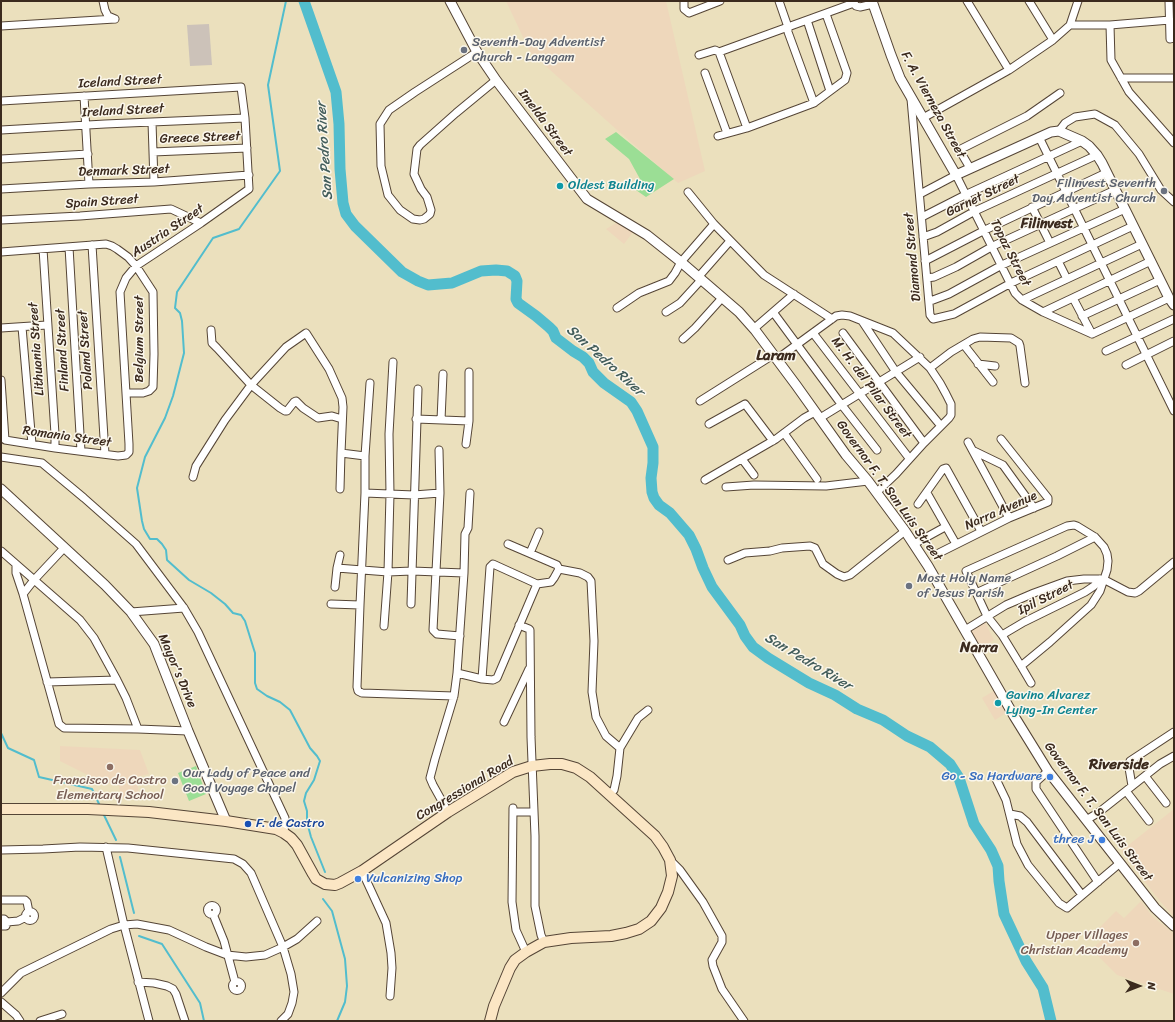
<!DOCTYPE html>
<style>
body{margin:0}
#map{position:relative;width:1175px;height:1022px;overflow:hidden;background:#ebe0bd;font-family:Sriracha,sans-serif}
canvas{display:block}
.frame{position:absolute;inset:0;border:2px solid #3b2a1e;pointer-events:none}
.north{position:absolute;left:1119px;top:966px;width:40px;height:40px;-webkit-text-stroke:3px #fbf7ec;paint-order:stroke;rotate:90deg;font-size:11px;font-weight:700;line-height:16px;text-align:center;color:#3b2a1e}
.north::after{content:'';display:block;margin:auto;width:14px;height:18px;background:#3b2a1e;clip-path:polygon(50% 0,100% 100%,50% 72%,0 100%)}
</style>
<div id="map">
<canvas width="1175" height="1022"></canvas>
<div class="frame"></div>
<div class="north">N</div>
</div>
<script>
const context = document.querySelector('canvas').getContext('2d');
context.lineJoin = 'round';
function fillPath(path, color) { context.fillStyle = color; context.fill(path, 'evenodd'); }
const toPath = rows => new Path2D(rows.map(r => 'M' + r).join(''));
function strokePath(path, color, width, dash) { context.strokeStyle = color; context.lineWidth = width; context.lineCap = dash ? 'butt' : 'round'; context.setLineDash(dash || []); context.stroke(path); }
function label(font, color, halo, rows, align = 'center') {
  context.font = font + ' Sriracha,sans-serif'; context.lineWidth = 3; context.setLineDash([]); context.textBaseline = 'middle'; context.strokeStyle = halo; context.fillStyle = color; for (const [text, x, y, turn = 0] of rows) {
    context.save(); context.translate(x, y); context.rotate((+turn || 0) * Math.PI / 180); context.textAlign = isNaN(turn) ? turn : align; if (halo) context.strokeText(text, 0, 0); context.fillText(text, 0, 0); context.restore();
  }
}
const built = toPath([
 [506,1,666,1,705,171,678,183,616,129,530,52],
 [618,222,633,232,624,244,606,229],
 [985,622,994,640,979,649,969,632],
 [997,689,1009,711,995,720,982,698],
 [60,746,140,750,149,774,137,777,139,797,121,798,119,786,98,780,60,761],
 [1174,809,1174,917,1159,900,1121,851],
 [1141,901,1152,916,1174,934,1174,994,1117,975,1091,949,1105,938,1099,928,1116,911,1124,918]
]);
const industrial = toPath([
 [209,24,212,65,190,66,187,25]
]);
const green = toPath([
 [616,132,674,179,646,197,633,188,640,179,629,159,605,139],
 [196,766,206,794,189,801,178,773]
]);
const stream = toPath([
 [286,1,268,85,280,171,239,229,213,238,177,292,175,308,180,313,182,321,184,353,173,396,165,418,145,457,137,488,142,521,144,529,150,539,157,539,162,544,166,550,167,560,189,580,211,593,225,604,233,613,241,615,245,621,255,653,255,683,257,689,267,696,280,702,290,710,310,748,317,756,320,761,314,780,306,793,304,801,307,811,307,822,311,837,325,872],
 [1,733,8,748,34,760,39,777,92,789,100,806],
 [103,813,116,840],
 [120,857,134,913],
 [323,899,332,911,345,959,347,986,345,1002,337,1021],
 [139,936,162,944,200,1003,204,1021]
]);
const river = toPath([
 [304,1,336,92,339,124,340,169,343,203,346,214,355,226,402,272,418,281,428,285,452,283,481,271,496,270,507,271,515,276,517,281,516,299,518,303,536,316,549,327,553,331,556,338,573,351,583,357,589,363,593,372,604,383,631,402,637,411,653,447,653,463,651,478,652,492,654,498,659,505,670,513,689,535,696,549,703,568,712,587,740,625,745,636,753,647,768,658,809,683,835,695,857,709,883,720,907,736,930,747,950,764,959,778,974,824,991,850,998,866,999,881,1004,914,1026,961,1043,988,1051,1021]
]);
const minor = toPath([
 [103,1,105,10,108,16,115,19],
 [684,1,684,9,689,13,720,1],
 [779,1,788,27,788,32,814,103],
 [1029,1,1053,40],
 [1169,1,1170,39,1174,38],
 [854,3,856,6,860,7,873,4],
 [807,20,830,91],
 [1070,25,1078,1],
 [1110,25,1111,60,1129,92,1174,143],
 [1,26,115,19],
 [477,52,415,92,389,110,380,124,381,166,388,195,400,210,413,219,420,220,424,219,430,214,431,210,427,197,421,189,414,174,417,149,420,145,456,113,496,80],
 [699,55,715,50,719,52],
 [1009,70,1053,40,1070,25,1110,25,1170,20],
 [705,73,727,133],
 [1121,78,1174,78],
 [84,96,89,184],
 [911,99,930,315,933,319,954,314,1011,283,1133,226],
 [1,101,241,87,245,118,249,189,201,223,136,266,126,278,120,292,129,444,129,452,126,455,118,456,55,448,5,440,1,380],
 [923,118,1009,70,967,1],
 [152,122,154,182],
 [747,128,719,52,854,3],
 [1,130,105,124,245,118],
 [1059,131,1065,123,1075,117,1095,114,1115,125,1139,154,1161,190,1174,202],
 [718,136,747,128,814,103,845,80,847,73,826,14],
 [1039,137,1174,411],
 [153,152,247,148],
 [1,159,88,154],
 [970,168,960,151,961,149,1027,116,1060,93],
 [1,189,89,184,154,182,249,175],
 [688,192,714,224,764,275,832,319],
 [920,194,956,175,1015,293,1022,300,1043,312,1092,334,1169,298],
 [1032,207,1050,243],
 [922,217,967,194,1082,141],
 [1,220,80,216,171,209,201,223],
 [923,237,937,232,975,211,1097,155],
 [92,245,105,454],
 [69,247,81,451],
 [43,249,55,434,55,448],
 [1,252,106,244,112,246,117,249,128,257,136,266,153,292,154,354,153,387,149,391,143,393,126,393],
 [925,261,985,230,1106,173],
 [1058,261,1067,279],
 [701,274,730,241],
 [927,278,934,277,956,267,993,246,1115,190],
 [1073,298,1092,334],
 [1022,300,1142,244],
 [929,301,933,300,949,294,1002,265,1125,209],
 [617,308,639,293,669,281,675,273,681,262,714,224],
 [666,312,680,303,701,280],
 [773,312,841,404,877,450],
 [1043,312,1151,261],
 [1082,316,1160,280],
 [862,321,896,372,941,426],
 [757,326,794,294],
 [22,327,32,444],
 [1,328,47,325],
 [211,330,212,343,217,348,251,385,280,408,285,411,287,411,294,402,296,401,303,408,318,418,332,416,342,419],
 [813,333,909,458],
 [843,333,924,443],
 [683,339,695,328,722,298],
 [964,345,993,382],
 [1106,351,1174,319],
 [777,359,836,316,842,315,850,316,893,333,930,368,940,383,946,394,951,404,951,415,949,418,924,443,896,474,877,492],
 [978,364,995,366],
 [1126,365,1174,341],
 [930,368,951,352,973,339,980,337,1011,338,1019,343,1020,346,1025,383],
 [700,401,773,355],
 [820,418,920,357],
 [416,419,469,421],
 [441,420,443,374],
 [709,424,745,404,773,441],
 [784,433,817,479],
 [968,442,1009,518],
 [466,444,469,421,469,372],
 [439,450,440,493],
 [974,451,1003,465,1034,508],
 [365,456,370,383],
 [1,457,42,463,84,498,136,544,184,608,198,632,285,818,284,833],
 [742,459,754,475],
 [193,477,196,466,225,420,251,385,286,347,306,333,329,369,342,398,343,407,341,453,365,456,365,493],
 [705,480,776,439,804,418,815,412],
 [726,487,754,485,826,486,868,481],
 [340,489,341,453],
 [927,493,956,544],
 [918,504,943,469,946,468,981,531],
 [914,544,945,527],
 [64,548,34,580,23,594,59,724,64,728,138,729,188,731],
 [1,551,80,620,94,638,117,680,47,682],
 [530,553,539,532],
 [939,553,1009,518,1048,502,1048,498,1001,439],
 [728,560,745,553,770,551,782,548,810,546,815,548,823,564,837,574,844,577,850,575,905,531],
 [16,565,16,573,23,594],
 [337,568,340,555],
 [559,569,580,573,588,577,591,581,594,641,592,692,596,717,606,736,620,748],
 [464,573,465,534,468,528,470,493],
 [335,587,337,568,388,572,412,571,464,573,457,673,454,696,435,759,430,778,433,785,448,812],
 [976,593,1057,556,1095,537],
 [331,604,360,605,365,493,414,495,440,493,433,630,437,634,460,636],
 [411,604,418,389],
 [360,605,357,687,358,691,362,693,454,696],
 [131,612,184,608],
 [519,625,529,629,530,630,531,737,535,836,535,906,541,935,544,942],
 [384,626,388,572,390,494,389,434,393,362],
 [965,630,1006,605,1034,593,1067,581,1084,579,1100,579,1105,580,1128,592,1135,593,1139,591,1174,562],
 [1002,635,1024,622,1085,592,1094,586,1100,579],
 [1021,666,1050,642,1091,605,1100,591,1107,570,1108,561,1107,554,1104,547,1095,537,1077,526,1074,525,1067,526,966,571,987,616,1002,635,1021,666,1031,683],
 [457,673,482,679,493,680,497,678,537,584],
 [482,679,490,567,493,564,537,584,551,582,554,578,559,569,557,565,508,544],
 [117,680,126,698,138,729],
 [504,722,529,669],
 [1048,771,1036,782,1036,789,1098,882],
 [1145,776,1166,803],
 [995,777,1006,800,1017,844,1028,865,1059,903,1067,908,1120,863],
 [1132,786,1129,768,1130,761,1174,732],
 [1126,791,1149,821],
 [609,794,614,790,617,776,620,748,638,718,648,710],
 [513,808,512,902,516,930,526,952],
 [513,812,534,812],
 [1010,814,1020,816,1027,822,1082,895],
 [1086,820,1098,813,1160,764,1174,756],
 [106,847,124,925,149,1021],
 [1,850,43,849,80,847,128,848,234,859,243,864,251,873,283,947,291,974,294,992,292,1003,288,1014,281,1021],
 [670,860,680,870,703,902,722,936,722,942,712,960,713,966,722,989,744,1021],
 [362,871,386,923,391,953,392,968,390,996],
 [1,900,25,900,27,902,29,912],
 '207.5 910a4.5 4.5 0 1 1 9 0a4.5 4.5 0 1 1-9 0Z',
 '25.5 916a4.5 4.5 0 1 1 9 0a4.5 4.5 0 1 1-9 0Z',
 [213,914,224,941,235,982],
 [1,919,4,919,7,922,6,926,1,926],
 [7,922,18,921,26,917],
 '232.5 986a4.5 4.5 0 1 1 9 0a4.5 4.5 0 1 1-9 0Z',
 [138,982,154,983,167,986,173,989,176,994,185,1021],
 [1,993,21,973,111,929,124,925,137,924,169,930,206,947,227,955,246,957,265,955,283,947,297,939,317,921],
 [1,1002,16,1015,20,1021],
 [40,1021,62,1014]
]);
const tertiary = toPath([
 [450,1,477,52,496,80,587,199,647,235,681,262,739,312,755,330,796,385,846,455,868,481,905,531,928,566,1014,716,1048,771,1155,908,1174,926],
 [872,1,891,55,900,78,956,175,1051,132,1059,131,1082,141,1089,146,1097,155,1102,163,1169,298,1174,305],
 [1,489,105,585,131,612,154,644,188,731,226,821]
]);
const secondary = toPath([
 [1,809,88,809,149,812,226,821,276,829,284,833,291,838,297,845,313,874,316,879,325,884,335,885,340,883,362,871,448,812,513,772,532,766,550,764,562,764,576,768,590,777,655,836,663,847,670,860,672,876,668,892,661,908,651,921,639,929,626,933,611,936,571,938,544,942,526,952,515,960,510,968,494,1006,490,1021]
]);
const markers = [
 [464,50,4,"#6b7280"],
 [560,186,4,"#0f9aa8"],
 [1164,191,4,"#6b7280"],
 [909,586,4,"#6b7280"],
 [998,703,4,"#0f9aa8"],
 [110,767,4,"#8d6e63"],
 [1050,777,4,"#3f7fe0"],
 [175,781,4,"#6b7280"],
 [248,824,4,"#1a4fb4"],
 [1102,840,4,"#3f7fe0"],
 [358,879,4,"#3f7fe0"],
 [1136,943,4,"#8d6e63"]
];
const worshipNames = [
 ["Seventh-Day Adventist",472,43],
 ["Church - Langgam",472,58],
 ["Filinvest Seventh",1156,184,"right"],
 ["Day Adventist Church",1156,199,"right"],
 ["Most Holy Name",917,579],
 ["of Jesus Parish",917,594],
 ["Our Lady of Peace and",183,774],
 ["Good Voyage Chapel",183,789]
];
const streetNames = [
 ["Iceland Street",120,82,-3],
 ["F. A. Vierneza Street",933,105,61],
 ["Ireland Street",123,111,-3],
 ["Imelda Street",545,123,53],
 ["Greece Street",200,138,-2],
 ["Denmark Street",124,171,-2],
 ["Garnet Street",983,196,-26],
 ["Spain Street",102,202,-4],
 ["Austria Street",168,231,-34],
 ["Topaz Street",1010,253,63],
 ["Diamond Street",913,257,-95],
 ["Belgium Street",140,339,-90],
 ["Lithuania Street",37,349,-94],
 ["Finland Street",63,350,-93],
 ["Poland Street",86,350,-94],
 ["M. H. del Pilar Street",871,388,53],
 ["Romania Street",67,437,8],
 ["Governor F. T. San Luis Street",889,491,54],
 ["Narra Avenue",1001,511,-24],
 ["Ipil Street",1046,598,-27],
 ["Mayor's Drive",177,671,67],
 ["Congressional Road",465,789,-31],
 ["Governor F. T. San Luis Street",1098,812,53]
];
const cultureNames = [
 ["Oldest Building",568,186],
 ["Gavino Alvarez",1006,696],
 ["Lying-In Center",1006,711]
];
const shopNames = [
 ["Go - Sa Hardware",1042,777],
 ["three J",1094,840],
 ["Vulcanizing Shop",366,879,"left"]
];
const educationNames = [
 ["Francisco de Castro",110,781],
 ["Elementary School",110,796],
 ["Upper Villages",1128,936,"right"],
 ["Christian Academy",1128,951,"right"]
];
const transitNames = [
 ["F. de Castro",256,824]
];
const waterNames = [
 ["San Pedro River",325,151,-94],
 ["San Pedro River",605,361,42],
 ["San Pedro River",808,662,31]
];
const neighbourhoodNames = [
 ["Filinvest",1047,224]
];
const quarterNames = [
 ["Laram",776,356],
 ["Narra",979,648],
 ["Riverside",1119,765]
];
fillPath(built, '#eed7bb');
fillPath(industrial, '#ccc2b9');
fillPath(green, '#9bde95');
strokePath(stream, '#52bdcd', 2);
strokePath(river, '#52bdcd', 11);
strokePath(minor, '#554536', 9);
strokePath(tertiary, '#554536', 11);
strokePath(secondary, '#554536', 12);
strokePath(minor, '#fff', 7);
strokePath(tertiary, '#fff', 9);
strokePath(secondary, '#fbe6c4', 10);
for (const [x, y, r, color] of markers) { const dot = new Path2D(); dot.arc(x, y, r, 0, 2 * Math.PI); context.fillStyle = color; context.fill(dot); strokePath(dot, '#fbf7ec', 1.5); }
label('13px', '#5b616d', '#fbf7ec', worshipNames, 'left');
label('13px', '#3b2a1e', '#fbf7ec', streetNames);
label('13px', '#0d838f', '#fbf7ec', cultureNames, 'left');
label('13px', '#366cbe', '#fbf7ec', shopNames, 'right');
label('13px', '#785e54', '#fbf7ec', educationNames);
label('13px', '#164399', '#fbf7ec', transitNames, 'left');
label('italic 14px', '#435d5b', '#fbf7ec', waterNames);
label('bold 14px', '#3b2a1e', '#fbf7ec', neighbourhoodNames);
label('bold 15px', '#3b2a1e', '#fbf7ec', quarterNames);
</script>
